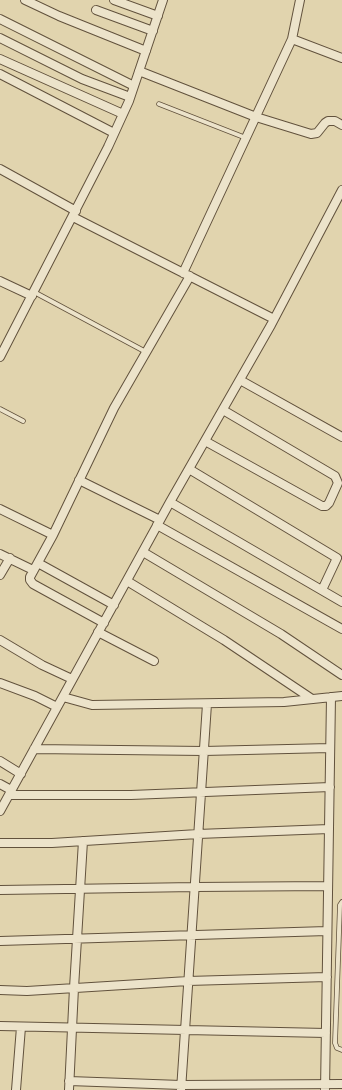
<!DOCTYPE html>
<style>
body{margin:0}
canvas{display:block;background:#e1d4ae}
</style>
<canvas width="342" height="1090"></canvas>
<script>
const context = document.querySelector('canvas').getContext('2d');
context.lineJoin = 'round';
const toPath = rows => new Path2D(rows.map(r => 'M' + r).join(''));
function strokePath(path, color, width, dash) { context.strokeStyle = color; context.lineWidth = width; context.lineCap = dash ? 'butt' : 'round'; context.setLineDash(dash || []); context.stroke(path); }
const service = toPath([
 [159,104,246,138],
 [34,292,146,352],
 [0,409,23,421],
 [342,902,340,905,335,1043,337,1048,342,1050]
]);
const minor = toPath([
 [25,0,59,16,146,51],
 [114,0,158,16],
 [300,0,292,39,342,58],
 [96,10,153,31],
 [0,19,134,86],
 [0,38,82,79,130,97],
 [0,59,123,114],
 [139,71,256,117,311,134,317,133,325,123,328,121,335,121,342,125],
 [0,74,114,133],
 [0,169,76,211],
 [73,217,274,319],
 [183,273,292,39],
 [0,281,32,296],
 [0,357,108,147,129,101,163,0],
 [240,380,342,437],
 [205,441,322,506,326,506,329,503,338,483,335,476,223,410],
 [189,469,337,558,322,590],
 [79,480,160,520],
 [170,502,342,602],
 [0,509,53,535],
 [157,525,342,629],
 [143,552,281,634,342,675],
 [0,554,33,570],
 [38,563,114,605],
 [0,575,10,558],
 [127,581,224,640,312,699],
 [104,623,33,584,30,580,30,577,53,535,114,408,190,276],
 [98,632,154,661],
 [0,640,42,665,72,679],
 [0,683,35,696,57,707],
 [63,697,92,705,284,702,342,696],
 [34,749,204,751,330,748],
 [0,761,21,774],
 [0,784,11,790],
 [9,795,131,795,330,787],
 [0,811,170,502,271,325,342,190],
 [0,843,52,843,198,834,329,829],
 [0,890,195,887,328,886],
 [0,941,327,931],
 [0,990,27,991,188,981,327,977],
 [0,1026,326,1033],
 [69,1081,181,1085,342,1084],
 [16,1090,21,1027],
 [69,1090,74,988,83,841],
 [181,1090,207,704],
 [325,1090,331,697]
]);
strokePath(service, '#62523d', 5.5);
strokePath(minor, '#62523d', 10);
strokePath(service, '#ece3ca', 4);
strokePath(minor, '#ece3ca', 8);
</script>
